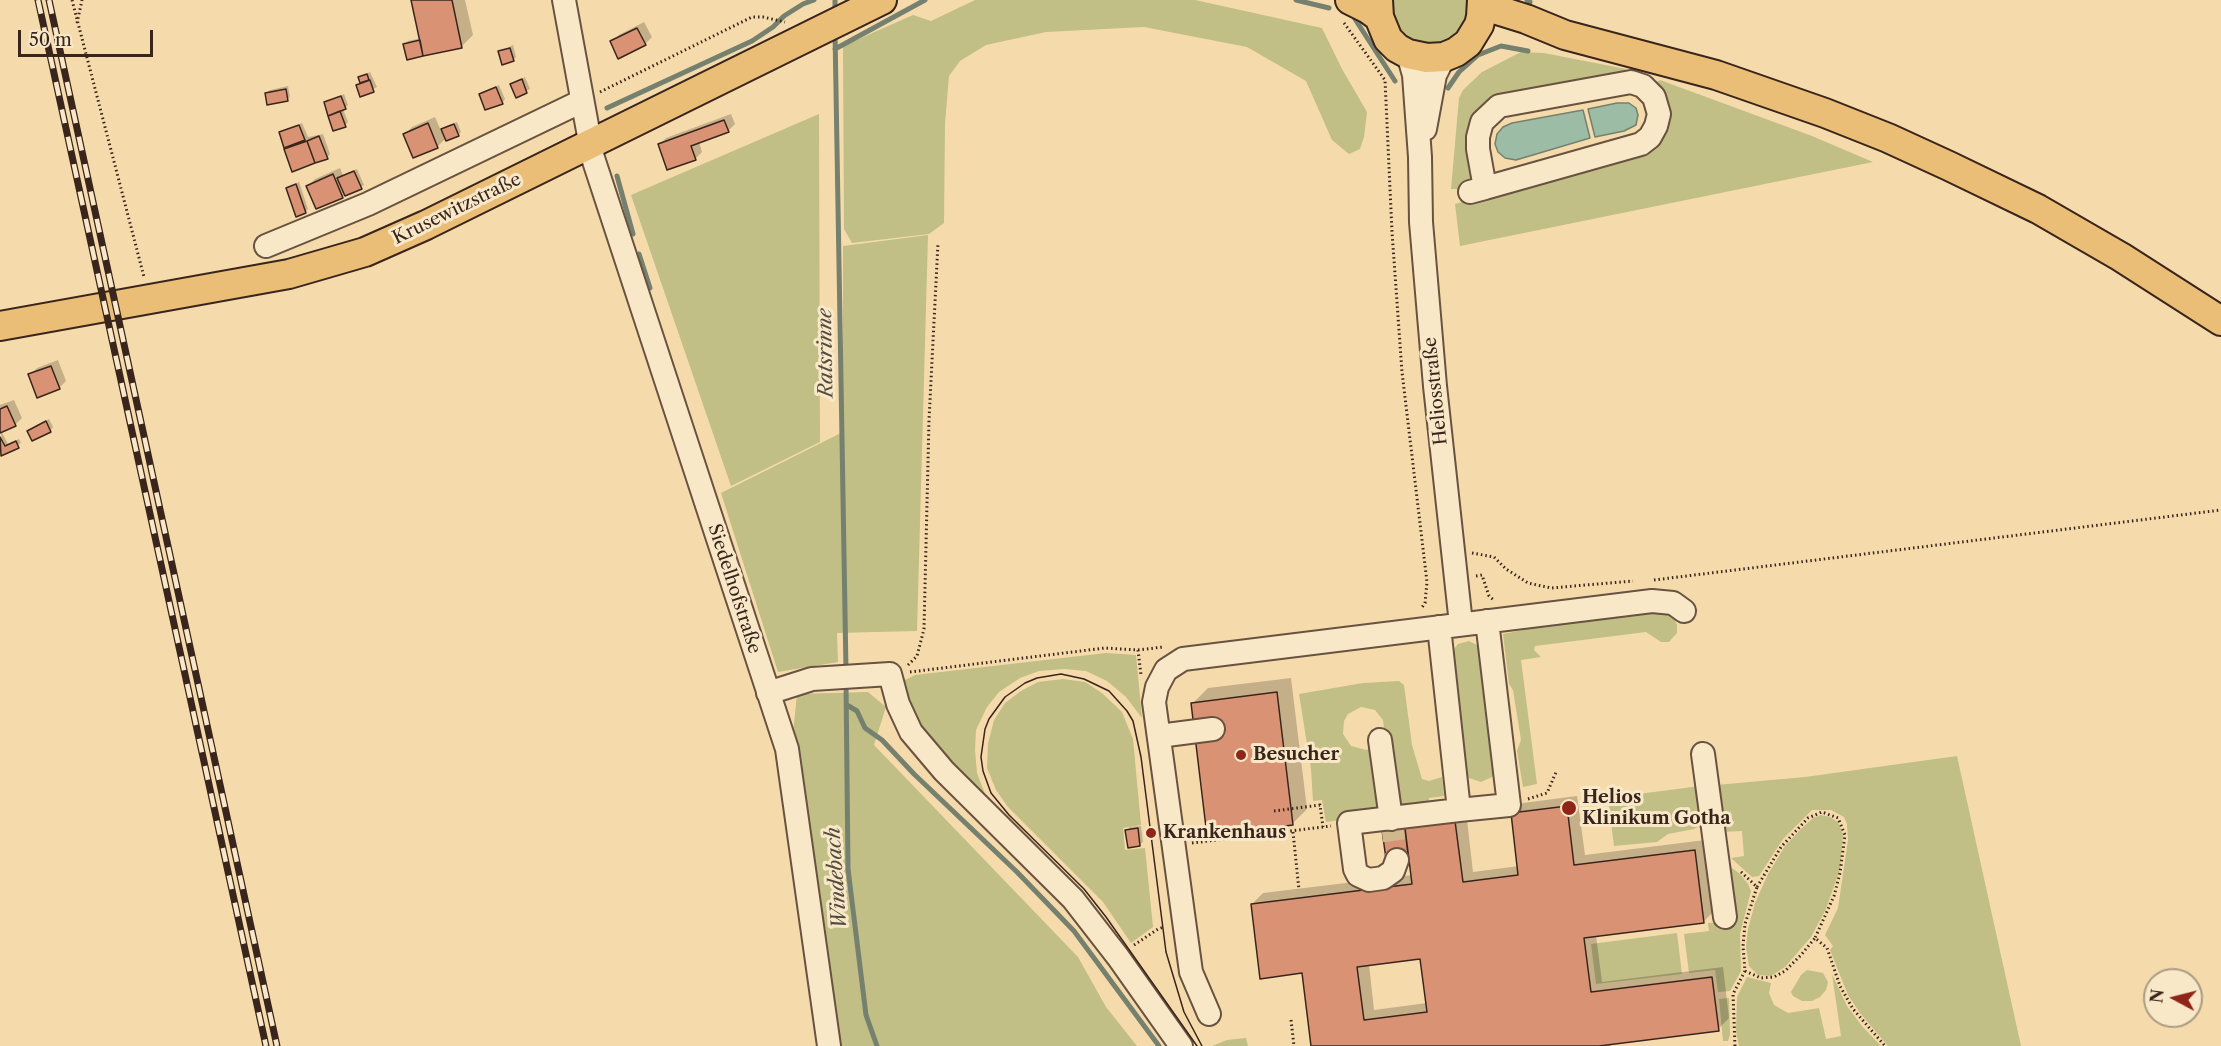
<!DOCTYPE html>
<meta charset="utf-8">
<style>
body{margin:0}
#map{position:relative;width:2221px;height:1046px;overflow:hidden;background:#f5dbab;font-family:"Libre Caslon Text",serif}
canvas{display:block}
.north{position:absolute;left:2143px;top:968px;width:60px;height:60px;box-sizing:border-box;background:#f8e8c8;border:2px solid #ac9a83;border-radius:50%;rotate:277deg;font-size:16px;font-weight:700;line-height:24px;text-align:center;color:#3a251c}
.north::after{content:'';display:block;margin:auto;width:21px;height:27px;background:#8f2418;clip-path:polygon(50% 0,100% 100%,50% 72%,0 100%)}
.scale{position:absolute;left:18px;top:30px;width:135px;height:27px;box-sizing:border-box;border:3px solid #3a251c;border-top:0;padding-left:8px;font-size:18px;line-height:21px;white-space:nowrap;color:#3a251c;-webkit-text-stroke:4px #f8e8c8;paint-order:stroke}
</style>
<div id="map">
<canvas width="2221" height="1046"></canvas>
<div class="north">N</div>
<div class="scale">50 m</div>
</div>
<script>
const context = document.querySelector('canvas').getContext('2d');
context.lineJoin = 'round';
function fillPath(path, color) { context.fillStyle = color; context.fill(path, 'evenodd'); }
const toPath = rows => new Path2D(rows.map(r => 'M' + r).join(''));
function strokePath(path, color, width, dash) { context.strokeStyle = color; context.lineWidth = width; context.lineCap = dash ? 'butt' : 'round'; context.setLineDash(dash || []); context.stroke(path); }
function label(font, color, halo, rows, align = 'center') {
  context.font = font + ' "Libre Caslon Text",serif'; context.lineWidth = 6; context.setLineDash([]); context.textBaseline = 'middle'; context.strokeStyle = halo; context.fillStyle = color; for (const [text, x, y, turn = 0] of rows) {
    context.save(); context.translate(x, y); context.rotate((+turn || 0) * Math.PI / 180); context.textAlign = isNaN(turn) ? turn : align; if (halo) context.strokeText(text, 0, 0); context.fillText(text, 0, 0); context.restore();
  }
}
const green = toPath([
 [975,0,1195,0,1322,28,1342,69,1367,112,1364,137,1360,149,1349,154,1332,140,1306,81,1247,47,1144,27,1046,32,986,45,960,61,949,76,945,123,944,223,929,234,852,243,844,229,843,46,913,15,931,21],
 [1385,0,1475,0,1453,47,1403,44],
 [1521,52,1544,53,1626,69,1622,76,1502,96,1474,181,1462,189,1451,189,1459,98,1463,90,1482,72],
 [1660,80,1812,136,1873,162,1460,246,1455,204,1615,159,1650,146,1653,84],
 [819,114,820,442,731,486,631,195],
 [928,235,917,631,837,633,838,662,778,672,721,493,843,432,843,246],
 [1664,611,1674,618,1677,625,1677,633,1669,642,1661,642,1646,632,1535,646,1534,650,1541,657,1521,660,1537,784,1523,787,1517,751,1521,740,1513,690,1509,684,1503,634,1523,630,1523,625],
 [1469,641,1479,646,1496,772,1492,777,1481,782,1469,778,1464,774,1451,653,1458,644],
 [1106,653,1136,655,1142,718,1126,697,1107,681,1086,671,1064,669,1039,671,1020,678,999,692,987,707,976,730,975,750,977,773,985,794,1004,816,1069,877,1086,899,933,751,902,690,905,680,915,675],
 [1063,679,1085,682,1102,693,1122,712,1133,739,1141,825,1123,828,1125,850,1145,848,1153,927,1131,943,1103,902,1008,807,996,790,987,768,988,744,994,720,1005,703,1021,691,1038,682],
 [1399,681,1404,685,1412,745,1422,779,1429,781,1442,777,1444,796,1429,798,1429,810,1394,809,1383,720,1375,710,1361,707,1348,714,1344,721,1343,734,1351,746,1366,750,1374,747,1386,814,1326,822,1322,800,1313,801,1311,769,1299,694,1363,683],
 [868,692,886,707,874,745,1078,957,1106,1007,1137,1046,837,1046,793,733,797,694],
 [1957,756,2021,1046,1888,1046,1860,1013,1848,995,1830,950,1833,946,1825,935,1838,908,1848,840,1847,824,1844,817,1831,810,1812,810,1783,839,1759,876,1752,877,1731,858,1744,856,1742,831,1721,832,1716,785,1805,777],
 [1700,786,1705,823,1694,829,1668,834,1657,842,1614,846,1608,798],
 [1821,815,1830,817,1838,822,1843,834,1840,869,1826,909,1811,937,1785,967,1771,976,1758,975,1749,966,1746,947,1748,929,1755,903,1768,874,1785,846,1801,829,1813,818],
 [1727,868,1732,868,1740,874,1748,884,1751,891,1740,934,1741,971,1730,991,1718,992,1715,970,1689,973,1684,934,1709,931,1708,923,1731,922],
 [1677,933,1682,974,1596,984,1591,944],
 [1807,970,1823,973,1828,982,1826,990,1820,997,1812,1001,1802,1001,1793,996,1791,992,1801,975],
 [1832,974,1847,1006,1862,1026,1881,1046,1739,1046,1736,1031,1737,997,1747,977,1771,983,1769,993,1774,1005,1788,1013,1819,1008,1826,1039,1841,1036],
 [1729,998,1730,1035,1728,1041,1723,1041,1719,999],
 [1246,1038,1248,1046,1212,1046,1227,1040]
]);
const water = toPath([
 [1617,103,1629,103,1636,108,1638,115,1636,125,1624,131,1595,137,1588,109,1617,103],
 [1583,110,1590,138,1516,160,1505,158,1498,152,1495,144,1497,134,1503,127,1512,123,1583,110]
]);
const shadow = toPath([
 [412,0,465,0,473,35,462,46,405,44,408,41,421,38],
 [644,22,652,37,645,44,612,42,619,35],
 [513,45,516,57,513,60,499,52],
 [370,72,377,87,361,95,358,85,361,81,360,77],
 [525,77,530,89,517,96,512,84],
 [499,85,505,99,502,103,481,94],
 [288,86,290,97,287,100,266,93,270,90],
 [344,94,348,105,343,109,348,122,345,125,325,103],
 [731,114,735,124,728,131,699,142,702,152,695,159,659,145,666,138],
 [435,117,441,131,446,126,457,122,461,132,458,135,446,138,437,147,405,134,412,127],
 [302,123,308,137,323,134,330,154,327,158,285,150,292,143,280,133],
 [340,168,343,175,357,169,364,185,342,197,308,186,315,179],
 [299,182,308,209,305,212,287,188],
 [58,360,66,381,59,388,30,375,37,368],
 [14,400,22,418,15,425,1,431,8,444,19,439,21,443,2,454,0,405],
 [49,419,53,427,50,431,29,431],
 [1291,678,1307,809,1292,824,1193,703,1208,688],
 [1577,796,1585,855,1705,840,1714,911,1703,922,1596,935,1602,982,1723,967,1729,1018,1718,1029,1610,1043,1611,1046,1312,1046,1304,972,1252,904,1263,893,1412,875,1409,855,1387,858,1384,830,1466,811,1473,872,1519,866,1512,814,1523,803],
 [1421,957,1427,1003,1374,1010,1369,964],
 [1141,826,1143,842,1139,845,1127,830,1130,827]
]);
const stream = toPath([
 [1296,0,1329,8],
 [1527,0,1530,2],
 [835,13,835,0],
 [1355,19,1395,81],
 [835,32,846,670],
 [835,49,925,0],
 [1448,88,1459,72,1478,55,1501,46,1528,51],
 [607,108,752,41,773,27,784,16,803,4,814,0],
 [617,176,633,234],
 [639,254,650,288],
 [846,683,848,869,866,1015,877,1046],
 [847,705,857,711,865,728,882,740,914,774,1017,872,1074,931,1159,1046]
]);
const building = toPath([
 [411,0,452,0,462,48,423,56,411,0],
 [637,28,646,45,618,59,610,41,637,28],
 [420,40,423,56,407,60,403,44,420,40],
 [510,48,514,61,502,65,498,51,510,48],
 [367,74,369,80,360,83,358,77,367,74],
 [522,79,527,93,516,98,510,84,522,79],
 [370,80,374,92,360,97,356,85,370,80],
 [496,87,503,104,485,110,479,94,496,87],
 [286,89,288,101,267,105,265,93,286,89],
 [341,96,346,109,328,116,324,102,341,96],
 [340,111,346,127,333,131,328,116,340,111],
 [724,120,729,132,691,146,696,160,667,170,658,144,724,120],
 [428,123,438,148,413,158,403,134,428,123],
 [454,124,459,136,446,141,441,129,454,124],
 [299,125,305,140,284,148,279,132,299,125],
 [319,136,328,159,315,163,307,141,319,136],
 [307,141,315,163,292,172,284,149,307,141],
 [354,171,362,189,345,196,337,178,354,171],
 [333,174,343,198,316,209,306,186,333,174],
 [296,184,306,213,296,217,286,188,296,184],
 [51,366,60,389,37,398,28,374,51,366],
 [7,406,16,426,0,433,0,409,7,406],
 [46,421,51,432,32,441,27,431,46,421],
 [0,437,5,446,16,441,19,448,1,456,0,437],
 [1277,692,1293,825,1207,836,1191,703,1277,692],
 [1567,806,1574,865,1695,850,1704,923,1584,938,1591,992,1712,977,1719,1031,1599,1046,1311,1046,1302,973,1260,979,1251,904,1412,884,1405,828,1455,821,1463,882,1518,875,1511,813,1567,806],
 [1420,959,1427,1012,1364,1020,1357,967,1420,959],
 [1138,828,1140,846,1128,848,1125,830,1138,828],
 [1405,828,1408,856,1386,859,1382,830,1405,828]
]);
const minorTunnel = toPath([
 [1391,819,1397,860]
]);
const path = toPath([
 [72,0,144,277],
 [77,23,82,0],
 [1344,23,1385,80,1392,232,1402,372,1427,582,1425,603,1421,609],
 [600,92,752,17,763,17,785,22],
 [1472,553,1494,557,1506,569,1528,583,1551,588,1633,581],
 [1476,576,1482,575,1489,596,1495,601],
 [1654,580,2221,510],
 [1138,650,1141,675],
 [908,665,917,656,924,629,929,420,938,243],
 [910,672,1105,648,1138,650,1163,647],
 [1528,799,1547,793,1557,770],
 [1274,811,1320,805,1323,827],
 [1293,832,1299,890],
 [1192,843,1331,826],
 [1757,887,1781,847,1808,818,1822,812,1838,818,1845,835,1840,873,1834,896,1815,938],
 [1134,945,1158,929,1164,927],
 [1745,971,1761,978,1774,977,1785,971,1801,955,1815,938,1827,948,1840,986,1853,1009,1885,1046],
 [1291,1020,1294,1046],
 [1735,1046,1733,994,1745,971,1743,946,1745,924,1757,887,1739,870]
]);
const minor = toPath([
 [564,0,593,158,787,749,829,1046],
 [1408,54,1414,75,1420,157,1421,222,1435,386,1461,624],
 [1425,129,1435,75,1444,57],
 [1470,192,1485,188,1478,149,1478,137,1482,122,1499,106,1631,82,1643,86,1654,97,1659,114,1656,126,1650,137,1641,144,1485,188],
 [266,246,368,204,582,101],
 [1439,627,1459,810,1509,805,1487,621],
 [768,693,812,679,890,674,898,704,911,732,944,771,1073,899,1118,957,1181,1046],
 [1159,736,1213,729],
 [1380,740,1391,819],
 [1703,754,1725,917],
 [1397,860,1393,871,1383,878,1369,880,1358,875,1355,869,1349,823,1459,810],
 [1209,1014,1191,972,1154,702,1157,687,1166,670,1183,659,1652,601,1673,603,1684,611]
]);
const major = toPath([
 [1350,0,1368,9,1379,17],
 [1378,0,1379,17,1388,39,1397,48,1408,54,1427,58,1444,57,1456,52,1468,43,1479,25,1481,17,1482,0],
 [1485,0,1497,10,1526,19,1565,35,1716,75,1825,113,1888,138,1949,166,2038,209,2121,257,2221,321],
 [0,326,289,274,365,252,426,225,882,0]
]);
const tram = toPath([
 [1197,1046,1106,917,1084,889,1009,815,991,793,983,771,981,757,985,729,989,719,1005,697,1025,683,1037,678,1061,674,1084,679,1109,691,1127,711,1133,721,1141,757,1166,952,1184,1012,1202,1046]
]);
const rail = toPath([
 [38,0,266,1046],
 [49,0,277,1046]
]);
const markers = [
 [1241,755,6,"#8f2418"],
 [1569,808,8,"#8f2418"],
 [1151,833,6,"#8f2418"]
];
const streetNames = [
 ["Krusewitzstraße",457,209,-26],
 ["Heliosstraße",1436,391,-96],
 ["Siedelhofstraße",734,589,72]
];
const poiNames = [
 ["Besucher",1253,755],
 ["Helios",1582,798],
 ["Klinikum Gotha",1582,819],
 ["Krankenhaus",1163,833]
];
const waterNames = [
 ["Ratsrinne",826,353,-91],
 ["Windebach",837,878,-94]
];
fillPath(green, '#c1be86');
fillPath(water, '#9dbca5');
strokePath(water, '#75806e', 1.5);
fillPath(shadow, '#0003');
strokePath(stream, '#75806e', 5);
fillPath(building, '#d99374');
strokePath(building, '#3a251c', 1.5);
strokePath(minorTunnel, '#d0b78e', 22, [22, 11]);
strokePath(minor, '#695240', 26);
strokePath(major, '#3a251c', 32);
strokePath(path, '#3a251c', 3, [1.5, 3]);
strokePath(minor, '#f8e8c8', 22);
strokePath(major, '#eabe76', 28);
strokePath(tram, '#3a251c', 1.5);
strokePath(rail, '#3a251c', 7);
strokePath(rail, '#f8e8c8', 4.5, [14]);
for (const [x, y, r, color] of markers) { const dot = new Path2D(); dot.arc(x, y, r, 0, 2 * Math.PI); context.fillStyle = color; context.fill(dot); strokePath(dot, '#f8e8c8', 2); }
label('18px', '#3a251c', '#f8e8c8', streetNames);
label('bold 18px', '#3a251c', '#f8e8c8', poiNames, 'left');
label('italic 20px', '#534b3e', '#f8e8c8', waterNames);
</script>
